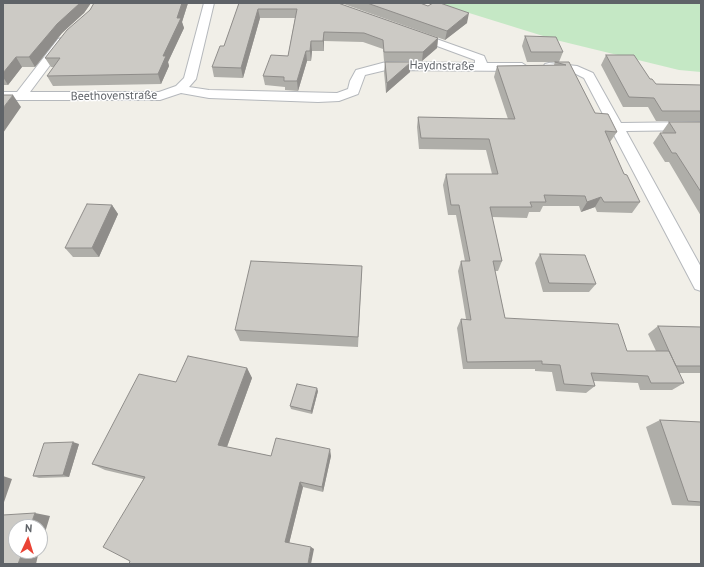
<!DOCTYPE html>
<meta charset="utf-8">
<style>
body{margin:0}
#map{position:relative;width:704px;height:567px;overflow:hidden;background:#f1efe8;font-family:"PT Sans",sans-serif}
canvas{display:block}
.frame{position:absolute;inset:0;border:4px solid #5f6368;pointer-events:none}
.north{position:absolute;left:8px;top:519px;width:40px;height:40px;box-sizing:border-box;background:#fff;border:1px solid #bfc1c3;border-radius:50%;rotate:4deg;font-size:11px;font-weight:700;line-height:16px;text-align:center;color:#5f6368}
.north::after{content:'';display:block;margin:auto;width:14px;height:18px;background:#ea4335;clip-path:polygon(50% 0,100% 100%,50% 72%,0 100%)}
</style>
<div id="map">
<canvas width="704" height="567"></canvas>
<div class="frame"></div>
<div class="north">N</div>
</div>
<script>
const context = document.querySelector('canvas').getContext('2d');
context.lineJoin = 'round';
function fillPath(path, color) { context.fillStyle = color; context.fill(path, 'evenodd'); }
const toPath = rows => new Path2D(rows.map(r => 'M' + r).join(''));
function strokePath(path, color, width, dash) { context.strokeStyle = color; context.lineWidth = width; context.lineCap = dash ? 'butt' : 'round'; context.setLineDash(dash || []); context.stroke(path); }
function label(font, color, halo, rows, align = 'center') {
  context.font = font + ' "PT Sans",sans-serif'; context.lineWidth = 3; context.setLineDash([]); context.textBaseline = 'middle'; context.strokeStyle = halo; context.fillStyle = color; for (const [text, x, y, turn = 0] of rows) {
    context.save(); context.translate(x, y); context.rotate((+turn || 0) * Math.PI / 180); context.textAlign = isNaN(turn) ? turn : align; if (halo) context.strokeText(text, 0, 0); context.fillText(text, 0, 0); context.restore();
  }
}
const green = toPath([
 [437,3,701,3,701,72,679,70,556,40]
]);
const street = toPath([
 [204,3,214,3,196,79,189,87,209,90,337,93,348,89,350,81,356,70,386,62,475,63,475,60,410,36,408,34,410,32,414,31,484,56,487,63,522,63,528,67,522,71,386,70,365,75,358,94,339,101,318,102,209,98,181,93,160,100,3,100,3,92,17,92,58,39,62,38,68,41,30,92,159,92,176,86,184,78,204,3],
 [549,63,577,66,593,73,621,123,701,122,701,130,626,131,701,267,701,291,695,289,584,78,574,73,545,70,543,67,545,64,549,63]
]);
const wall = toPath([
 [3,3,91,3,84,13,62,33,35,67,22,67,8,85,3,85],
 [94,3,188,3,182,22,184,28,168,62,169,66,161,84,53,86,47,76,54,67,51,67,45,58,90,10],
 [239,3,338,3,438,38,437,48,422,61,384,61,383,49,363,42,324,41,324,51,312,51,311,61,307,61,298,91,285,90,285,87,265,85,263,76,288,56,295,18,260,18,243,78,214,77,212,67,224,46],
 [341,3,420,3,467,23,445,40],
 [525,36,563,52,559,62,527,62,522,46],
 [606,55,650,79,656,84,701,85,701,84,701,121,656,121,648,107,623,107,601,65],
 [385,62,410,72,386,93,384,72],
 [555,62,569,62,595,113,617,132,610,142,624,174,640,202,632,213,597,212,595,207,581,212,579,206,543,206,540,212,529,212,527,218,492,217,502,261,498,271,495,271,505,318,627,351,656,351,648,334,658,326,701,327,701,373,679,373,684,383,672,390,640,390,638,383,594,381,595,386,586,393,556,391,552,372,535,371,535,369,463,369,457,328,461,319,466,319,458,271,461,261,465,261,456,215,448,215,443,185,446,174,492,174,486,150,419,149,417,127,418,117,508,119,494,77,497,66,554,65],
 [669,122,701,122,701,216,669,162,665,162,653,143,660,133,663,133,662,132],
 [112,205,118,214,99,257,73,257,65,248],
 [540,254,596,284,589,292,543,292,535,263],
 [362,266,358,347,240,341,235,330],
 [247,368,252,378,227,447,271,456,331,456,323,492,303,487,289,543,314,549,130,561,143,479,105,470,92,464,176,382],
 [318,391,312,414,291,409,290,406],
 [660,420,701,422,701,507,701,506,672,505,646,427],
 [79,444,69,477,39,478,33,476]
]);
const shadedWall = toPath([
 [80,3,91,3,84,13,62,33,35,67,29,57,57,24],
 [182,3,188,3,182,22,184,28,168,62,169,66,161,84,158,74,163,56],
 [258,9,260,18,243,78,241,68],
 [469,13,467,23,445,40,447,31],
 [324,32,324,51,323,41],
 [438,38,437,48,422,61,423,52],
 [311,41,312,51,311,61,310,51],
 [306,51,307,61,298,91,297,81],
 [16,57,22,67,8,85,3,77,3,73],
 [411,62,410,72,386,93,387,83],
 [13,95,21,107,3,133,3,108],
 [601,197,595,207,581,212,587,202],
 [112,205,118,214,99,257,92,248],
 [247,368,252,378,225,452,218,445],
 [317,388,318,391,312,414,311,411],
 [73,442,79,444,69,477,63,475],
 [330,449,331,456,323,492,322,487],
 [3,476,12,479,3,505],
 [300,482,303,487,289,544,285,542],
 [35,513,50,516,40,549,40,527,30,527],
 [311,547,314,549,311,564,308,564],
 [23,551,39,551,36,564,18,564]
]);
const building = toPath([
 [3,3,80,3,57,24,29,57,16,57,3,73,3,3],
 [94,3,182,3,177,18,181,18,163,56,166,56,158,74,47,76,60,58,45,58,67,30,90,10,94,3],
 [239,3,338,3,438,38,423,52,384,52,383,40,364,33,324,32,323,41,311,41,310,51,306,51,297,81,284,81,284,77,263,76,271,55,288,56,297,9,258,9,241,68,212,67,220,46,224,46,239,3],
 [367,3,420,3,428,6,433,3,440,3,469,13,447,31,367,3],
 [525,36,556,37,563,52,531,52,525,36],
 [606,55,634,55,650,79,652,79,656,84,701,85,701,111,662,111,654,98,629,97,606,55],
 [385,62,411,62,387,83,385,62],
 [555,62,569,62,595,113,608,114,617,132,605,131,624,174,627,175,640,202,604,202,601,197,587,202,585,196,544,195,546,202,530,202,532,207,490,207,502,261,493,261,505,318,618,324,627,351,669,351,684,383,651,383,648,376,591,373,595,386,564,384,560,365,542,364,542,361,467,362,461,319,471,320,461,261,470,261,459,205,451,205,446,174,498,174,489,139,421,138,418,117,515,119,497,66,566,65,555,62],
 [3,95,13,95,3,108,3,95],
 [669,122,701,122,701,192,676,153,672,153,660,133,676,133,669,122],
 [87,204,112,205,92,248,65,248,87,204],
 [540,254,585,255,596,284,549,283,540,254],
 [251,261,362,266,358,337,235,330,251,261],
 [658,326,701,327,701,366,676,366,669,351,658,326],
 [188,356,247,368,218,445,271,456,276,438,330,449,322,487,300,482,285,542,311,547,308,564,129,564,130,561,103,547,145,477,92,464,139,374,176,382,188,356],
 [297,384,317,388,311,411,290,406,297,384],
 [660,420,701,422,701,502,688,501,660,420],
 [73,442,63,475,33,476,44,443,73,442],
 [35,513,30,527,16,527,16,551,23,551,18,564,3,564,3,515,35,513]
]);
const farStreetnames = [
 ["Haydnstraße",442,66,1],
 ["Beethovenstraße",114,96,-1]
];
fillPath(green, '#c5e8c5');
strokePath(street, '#b5b8bc', 2);
fillPath(street, '#fff');
fillPath(wall, '#afaea9');
fillPath(shadedWall, '#8f8d8a');
fillPath(building, '#cccac5');
strokePath(building, '#8f8d8a', 1);
label('12px', '#5f6368', '#fff', farStreetnames);
</script>
